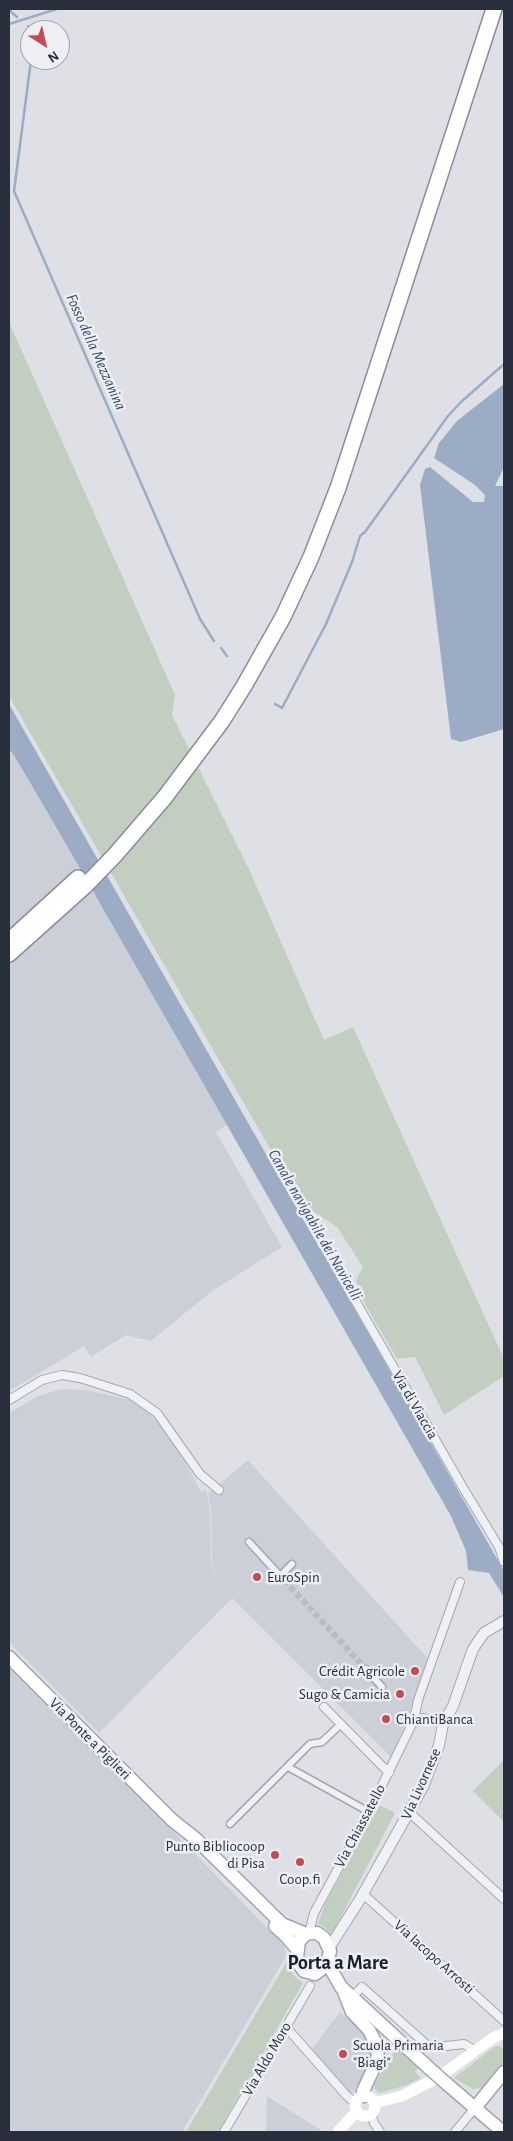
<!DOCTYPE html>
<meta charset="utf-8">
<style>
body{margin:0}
#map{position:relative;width:513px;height:2141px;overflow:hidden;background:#dee0e6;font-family:"Alegreya Sans",sans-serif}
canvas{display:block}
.frame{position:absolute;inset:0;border:10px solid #282e3c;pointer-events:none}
.north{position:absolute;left:20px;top:20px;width:50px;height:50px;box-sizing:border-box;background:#edeff4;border:1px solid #9ea2aa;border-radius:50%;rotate:145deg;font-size:14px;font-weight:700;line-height:20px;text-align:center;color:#282e3c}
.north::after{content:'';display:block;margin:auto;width:18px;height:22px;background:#c24c53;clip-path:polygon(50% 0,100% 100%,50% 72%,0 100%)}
</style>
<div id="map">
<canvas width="513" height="2141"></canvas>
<div class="frame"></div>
<div class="north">N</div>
</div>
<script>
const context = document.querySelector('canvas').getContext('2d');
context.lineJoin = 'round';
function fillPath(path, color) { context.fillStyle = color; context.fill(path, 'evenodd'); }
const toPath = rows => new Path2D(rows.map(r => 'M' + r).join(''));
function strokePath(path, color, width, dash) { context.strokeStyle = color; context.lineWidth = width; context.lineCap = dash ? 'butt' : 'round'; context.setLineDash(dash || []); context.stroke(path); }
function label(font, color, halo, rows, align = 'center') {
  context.font = font + ' "Alegreya Sans",sans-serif'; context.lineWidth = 5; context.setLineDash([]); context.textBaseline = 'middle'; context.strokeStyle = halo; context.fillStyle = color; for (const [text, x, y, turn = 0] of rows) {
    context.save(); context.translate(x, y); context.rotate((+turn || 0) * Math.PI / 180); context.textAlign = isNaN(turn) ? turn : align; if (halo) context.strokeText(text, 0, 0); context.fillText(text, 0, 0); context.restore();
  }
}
const built = toPath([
 [9,749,14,754,227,1125,216,1132,282,1247,212,1291,151,1341,126,1335,91,1357,84,1346,9,1391],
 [61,1389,86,1390,130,1400,148,1412,163,1429,184,1459,201,1492,206,1489,210,1512,211,1560,217,1583,223,1590,217,1583,212,1559,211,1512,208,1494,248,1460,430,1661,392,1758,232,1598,99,1733,9,1642,9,1413,38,1396],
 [9,1668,171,1829,284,1945,286,1956,182,2132,9,2132],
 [340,2012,364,2034,372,2047,368,2066,353,2093,347,2090,311,2050],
 [267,2096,324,2132,266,2132]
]);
const green = toPath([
 [9,322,175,695,172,715,249,869,324,1040,353,1027,504,1359,504,1376,444,1415,415,1357,397,1359,365,1304,356,1280,363,1267,337,1227,302,1204,9,696],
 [504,1760,504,1822,473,1791],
 [380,1805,395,1813,332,1934,318,1923,325,1904],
 [286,1963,294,1976,303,1983,218,2132,186,2132],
 [499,2046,504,2049,504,2062,482,2088,473,2089,454,2078,494,2047],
 [396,2048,418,2068,415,2072,421,2078,407,2085,379,2093,375,2089,375,2083]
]);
const water = toPath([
 [504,384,504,467,495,486,504,486,504,729,461,742,451,739,420,485,425,469,430,467,473,502,484,502,485,495,475,485,434,458,439,443,457,421],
 [9,704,504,1571,504,1597,489,1573,468,1570,466,1551,451,1516,63,839,14,755,9,749]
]);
const stream = toPath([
 [9,10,17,17],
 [9,24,57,9],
 [28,26,31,30],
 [31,60,14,191,200,619,214,641],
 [221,648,227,656],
 [275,704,282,708,326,624,352,562,360,536,365,532,448,416,461,402,504,364]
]);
const pedestrianTunnel = toPath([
 [284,1580,366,1669]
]);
const pedestrian = toPath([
 [249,1542,284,1580],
 [280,1576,292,1564],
 [366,1669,382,1687],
 [288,1767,369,1812],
 [230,1824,310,1744,322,1742,341,1724]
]);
const minor = toPath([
 [325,1248,462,1486,499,1547,504,1562],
 [9,1400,42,1380,62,1375,80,1378,130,1394,157,1413,200,1474,219,1490],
 [324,1707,389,1773],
 [414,1720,424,1718,443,1724],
 [410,1813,504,1899],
 [363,1894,504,2021],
 [309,1933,314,1913,369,1812,414,1720,418,1700,460,1582],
 [352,1997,362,1987,427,2045,437,2047,464,2044,476,2051],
 [286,2027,346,2095,355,2103],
 [371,2113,374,2123,380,2132],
 [224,2132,310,1986],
 [455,2132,474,2109]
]);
const tertiary = toPath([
 [329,1948,359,1901,424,1785,439,1745,443,1724,453,1706,473,1649,484,1633,504,1621]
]);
const secondary = toPath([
 [446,2072,493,2038,504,2033],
 '355 2106a10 10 0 1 1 20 0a10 10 0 1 1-20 0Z',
 [374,2103,402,2096,431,2081],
 [338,2132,357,2111]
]);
const primary = toPath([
 [9,1657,172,1820,196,1839,282,1924,306,1934],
 [275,1926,286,1936,297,1949],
 [311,1933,317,1933,324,1938,330,1951,328,1960,324,1967,315,1974,304,1971,299,1964,297,1957,299,1941,306,1934,311,1933],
 [327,1962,341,1987,430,2069],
 [344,1992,352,2012,369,2030,378,2048,377,2061,363,2091,364,2096],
 [447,2084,503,2132],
 [474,2109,504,2072]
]);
const motorway = toPath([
 [9,941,78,878],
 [9,954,85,886,115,855,165,797,222,721,244,686,283,617,311,557,338,488,494,9]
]);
const primaryBridge = toPath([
 [430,2069,447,2084]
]);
const markers = [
 [257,1577,5,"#c24c53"],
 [415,1671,5,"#c24c53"],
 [400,1694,5,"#c24c53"],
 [386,1719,5,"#c24c53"],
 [275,1855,5,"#c24c53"],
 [300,1862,5,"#c24c53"],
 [343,2054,5,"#c24c53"]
];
const streetNames = [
 ["Via di Viaccia",415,1405,60],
 ["Via Ponte a Piglieri",90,1739,45],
 ["Via Livornese",421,1784,-66],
 ["Via Chiassatello",360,1826,-62],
 ["Via Iacopo Arrosti",434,1957,42],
 ["Via Aldo Moro",267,2059,-60]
];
const poiNames = [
 ["EuroSpin",267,1577],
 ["Crédit Agricole",405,1671,"right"],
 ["Sugo & Camicia",390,1694,"right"],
 ["ChiantiBanca",396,1719],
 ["Punto Bibliocoop",265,1846,"right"],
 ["di Pisa",265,1863,"right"],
 ["Coop.fi",300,1879,"center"],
 ["Scuola Primaria",353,2045],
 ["\"Biagi\"",353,2062]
];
const waterNames = [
 ["Fosso della Mezzanina",96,352,66],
 ["Canale navigabile dei Navicelli",315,1225,60]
];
const districtNames = [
 ["Porta a Mare",338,1963]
];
fillPath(built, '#cccfd8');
fillPath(green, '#c2cfc0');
fillPath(water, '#9bacc4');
strokePath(stream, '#9bacc4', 2.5);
strokePath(pedestrianTunnel, '#babcc4', 6, [6, 3]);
strokePath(pedestrian, '#a4a7b0', 9);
strokePath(minor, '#a4a7b0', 10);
strokePath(tertiary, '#a4a7b0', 12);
strokePath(primary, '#9ea4b1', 15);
strokePath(motorway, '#878d9c', 18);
strokePath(pedestrian, '#f0f1f5', 6);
strokePath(minor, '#f0f1f5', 8);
strokePath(tertiary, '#f0f1f5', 10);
strokePath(secondary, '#fff', 11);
strokePath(primary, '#fff', 12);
strokePath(motorway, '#fff', 15);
strokePath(primaryBridge, '#9ea4b1', 15, []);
strokePath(primaryBridge, '#fff', 12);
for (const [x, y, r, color] of markers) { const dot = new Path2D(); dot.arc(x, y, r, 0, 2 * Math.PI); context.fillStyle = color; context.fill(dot); strokePath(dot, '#edeff4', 2); }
label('15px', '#282e3c', '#edeff4', streetNames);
label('15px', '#282e3c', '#edeff4', poiNames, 'left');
label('italic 16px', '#364a6c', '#edeff4', waterNames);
label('bold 20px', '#1b1f2c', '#edeff4', districtNames);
</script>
